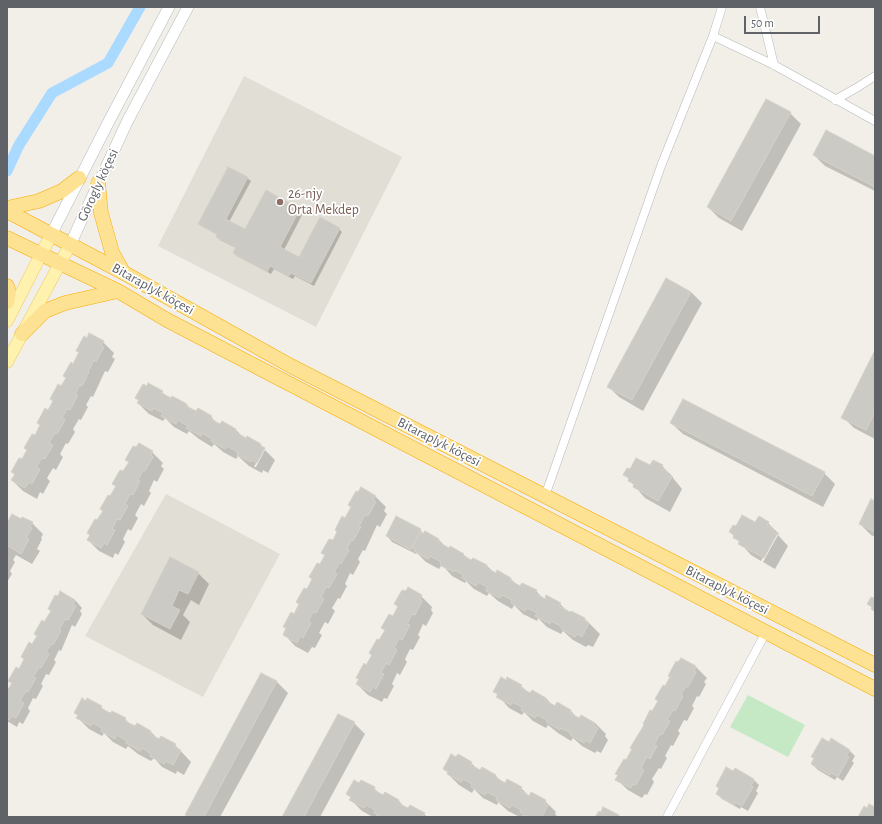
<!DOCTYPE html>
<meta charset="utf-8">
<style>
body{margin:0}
#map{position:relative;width:882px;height:824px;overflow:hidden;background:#f1efe8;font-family:"Alegreya Sans",sans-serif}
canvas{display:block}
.frame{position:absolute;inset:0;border:8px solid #5f6368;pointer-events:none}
.scale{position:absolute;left:744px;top:16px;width:76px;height:18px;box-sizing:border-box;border:2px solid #5f6368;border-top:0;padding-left:5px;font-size:12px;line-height:14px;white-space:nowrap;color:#5f6368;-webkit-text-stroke:3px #fff;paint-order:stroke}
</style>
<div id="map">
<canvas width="882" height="824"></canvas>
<div class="frame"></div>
<div class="scale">50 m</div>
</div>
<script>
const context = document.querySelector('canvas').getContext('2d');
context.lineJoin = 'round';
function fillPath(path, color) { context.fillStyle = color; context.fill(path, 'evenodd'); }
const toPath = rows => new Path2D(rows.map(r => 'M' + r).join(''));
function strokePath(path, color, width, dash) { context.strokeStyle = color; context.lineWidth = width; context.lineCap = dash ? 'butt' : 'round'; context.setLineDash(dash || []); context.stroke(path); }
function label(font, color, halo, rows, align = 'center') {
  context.font = font + ' "Alegreya Sans",sans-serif'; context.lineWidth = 3.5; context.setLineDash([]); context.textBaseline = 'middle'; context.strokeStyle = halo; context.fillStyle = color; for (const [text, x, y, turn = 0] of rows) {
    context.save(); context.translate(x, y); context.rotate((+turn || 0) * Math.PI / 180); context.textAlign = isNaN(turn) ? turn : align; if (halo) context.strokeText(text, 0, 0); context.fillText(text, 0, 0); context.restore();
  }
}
const education = toPath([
 [244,76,402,157,316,327,158,246],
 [166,494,280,554,203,697,85,636]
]);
const green = toPath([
 [748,695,805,725,788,757,730,727]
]);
const shadow = toPath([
 [790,113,801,124,742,231,719,218,708,207],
 [814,155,875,157,875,191,825,166],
 [247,178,251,181,229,222,246,230,266,192,300,210,303,213,284,250,299,259,339,229,342,232,314,286,295,276,293,279,274,269,271,274,237,256,234,253,236,248,220,240,217,236,218,235,203,227,199,224],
 [691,292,702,303,643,411,619,397,608,386],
 [103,342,114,353,112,357,115,359,108,372,105,371,93,397,91,396,86,405,88,407,81,420,79,419,73,429,75,432,68,444,66,443,60,454,63,457,56,470,53,468,47,478,50,481,43,494,40,492,37,499,23,491,12,480,15,475,13,472,22,461,74,365],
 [875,353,875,439,854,428,843,417],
 [162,392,169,398,186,404,193,411,211,417,220,426,222,422,236,430,244,438,260,444,265,449,263,449,254,467,256,467,265,450,275,460,268,473,263,470,262,473,249,466,238,456,236,459,223,452,214,444,212,447,199,439,189,431,187,434,174,427,165,418,163,421,149,414,138,403,139,401,136,398],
 [671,423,824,473,835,484,823,507,683,434],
 [152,452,163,463,161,466,164,469,157,482,154,480,149,491,151,493,144,506,141,504,135,515,138,518,131,531,128,529,123,539,125,542,118,555,115,553,113,558,99,551,88,540,90,536,88,533,98,522,116,487,114,484,124,473,130,463,127,460],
 [654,461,662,466,673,477,673,478,682,489,670,512,645,498,625,475,650,467],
 [375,496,386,507,384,511,387,514,380,527,377,525,365,551,363,550,358,559,360,562,353,575,350,573,345,584,347,586,340,599,338,598,332,608,335,611,328,624,325,622,319,633,322,635,315,648,312,647,308,653,295,646,284,634,313,580,310,577,320,566,326,556,323,553,333,542,345,519],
 [875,502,875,537,871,535,860,524],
 [21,521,32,523,43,534,41,538,42,539,37,549,40,551,32,564,16,555,13,560,15,562,10,571,12,574,7,582,7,525],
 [768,523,779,534,778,535,788,546,775,569,763,562,778,535,776,533,761,561,751,555,730,532,736,528,756,524],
 [420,530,424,534,439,540,447,548,463,554,468,559,472,561,473,559,487,566,496,574,497,572,511,579,518,586,536,591,545,600,560,604,568,612,571,614,572,612,585,619,600,634,593,647,588,645,586,647,573,640,563,631,561,634,547,627,538,618,537,621,523,614,514,605,512,609,498,601,489,593,487,596,474,589,466,581,465,583,452,576,445,568,441,566,439,569,426,562,417,553,416,554,392,542,387,536],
 [198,573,209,584,199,605,191,600,183,615,190,622,181,640,153,625,142,614],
 [421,596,432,607,431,610,433,613,426,626,423,624,418,635,420,637,413,650,410,649,405,659,407,662,400,675,397,673,392,684,394,686,387,699,384,698,382,702,368,695,357,684,359,680,357,677,367,666,372,656,370,653,380,642,386,631,383,628,393,617,398,607,396,604],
 [75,600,82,608,80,611,82,614,75,627,72,625,61,651,59,650,54,660,56,662,49,675,46,674,41,684,43,686,36,699,33,698,28,708,30,711,23,724,19,722,17,727,7,721,7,694,12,684,9,681,20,670,45,623],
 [681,659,696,667,707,678,704,682,706,684,699,697,697,696,692,706,694,708,687,721,684,720,678,731,680,733,673,746,671,745,665,756,667,758,661,769,659,768,652,779,654,782,647,795,645,794,642,798,628,790,616,779],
 [262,674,277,682,288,693,220,817,188,817,186,814],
 [521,686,529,693,546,698,553,706,571,711,579,720,595,723,606,734,605,736,608,740,601,753,597,751,595,753,582,746,573,738,571,741,558,733,548,725,546,728,533,721,524,712,522,715,509,708,494,691],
 [101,707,108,713,125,719,132,726,151,732,159,740,175,745,191,762,184,775,177,771,176,774,162,767,155,759,153,759,151,761,138,754,128,746,126,749,113,742,104,733,102,736,89,729,78,718,79,716,75,713],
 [354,723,365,734,320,817,284,817],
 [829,743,849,750,855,756,852,761,854,763,843,781,837,777,835,780,818,770,812,764,815,759,812,756],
 [471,763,479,770,481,771,482,768,496,776,503,783,521,788,530,797,545,801,556,812,555,814,558,817,526,817,523,815,522,817,520,817,508,811,498,802,497,805,483,798,474,789,472,793,459,785,448,774,449,773,444,769],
 [735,769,754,780,759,785,756,791,758,793,748,811,741,807,740,809,722,799,717,794,720,789,717,786,734,773],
 [359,784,374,788,382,796,385,794,399,801,406,809,424,814,427,817,379,817,377,815,376,817,373,817,362,811,351,800,351,798,347,794]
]);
const canal = toPath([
 [7,171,19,145,52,93,108,63,140,7]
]);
const building = toPath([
 [766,99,791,112,731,221,707,207,766,99],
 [826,130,875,156,875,187,813,155,826,130],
 [228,167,248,177,226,219,245,229,266,190,300,209,280,247,299,257,320,217,340,228,311,283,291,273,289,276,270,266,267,272,233,253,236,247,216,237,217,234,198,224,228,167],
 [666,278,691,292,632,400,607,387,666,278],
 [89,333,104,341,101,346,104,347,96,362,94,360,88,372,89,372,82,386,80,385,75,394,78,395,70,410,67,409,62,418,65,420,57,434,55,433,49,443,53,445,45,459,42,458,36,467,40,469,32,484,29,482,25,488,11,480,15,474,11,472,19,458,22,459,27,450,24,448,32,434,35,435,40,425,37,423,45,408,48,410,53,401,50,399,58,384,61,386,66,378,63,376,71,362,73,364,79,352,76,351,84,336,87,338,89,333],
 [875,350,875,412,866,430,841,418,875,350],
 [148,383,163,391,161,393,171,398,172,396,187,404,186,406,196,411,198,408,212,416,210,419,220,424,222,421,236,429,235,432,246,438,247,436,261,444,260,445,265,448,257,463,252,460,251,462,237,455,238,452,227,446,225,449,211,441,212,439,202,433,201,436,186,428,188,426,178,420,176,424,161,416,163,413,153,408,152,411,137,403,139,400,135,398,143,384,147,386,148,383],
 [683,399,825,472,812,496,670,423,683,399],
 [139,443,153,451,151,455,153,457,145,471,143,470,138,480,140,481,133,495,130,494,125,504,128,506,120,520,117,519,112,529,115,530,107,545,104,543,101,548,87,540,90,535,87,533,95,519,97,520,103,511,100,509,108,495,110,496,116,486,112,484,120,470,123,471,129,462,125,460,133,446,136,447,139,443],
 [636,458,650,465,653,460,663,465,661,468,669,473,667,475,672,477,658,501,633,487,634,484,628,481,629,478,623,475,627,468,630,469,636,458],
 [361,487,376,496,373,500,376,502,368,516,365,515,359,526,361,527,353,541,352,540,347,548,349,550,341,564,339,563,334,573,337,574,329,588,326,587,321,597,324,599,316,613,313,612,308,622,311,623,303,638,300,636,297,643,283,635,286,628,283,627,291,612,294,614,299,604,296,602,304,588,307,589,312,579,309,577,317,563,320,564,325,555,321,553,329,539,333,540,337,532,335,530,342,516,345,518,351,507,348,505,356,491,358,492,361,487],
 [871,499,875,501,875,532,859,524,871,499],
 [12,514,21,519,22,517,33,522,30,526,32,528,26,538,29,539,21,554,7,545,7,523,12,514],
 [742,515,755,522,759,516,769,522,767,525,774,529,773,531,777,534,764,558,738,544,740,541,733,538,734,535,729,532,733,525,736,526,742,515],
 [396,516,421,529,411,550,386,536,396,516],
 [425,531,439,539,438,542,449,548,450,546,464,554,463,555,471,560,473,558,487,565,486,568,496,573,497,570,511,578,510,580,520,586,522,583,537,590,535,593,545,599,546,595,561,603,559,606,570,612,571,611,585,618,584,620,589,623,582,637,577,634,575,637,561,629,562,627,551,621,550,624,535,616,537,613,527,608,525,611,511,603,512,600,502,595,500,598,486,591,487,587,478,582,476,586,462,578,463,575,455,570,454,572,440,565,441,562,430,556,428,559,414,551,415,549,412,547,420,532,423,534,425,531],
 [170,557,199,572,188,594,179,590,172,606,180,610,170,629,141,614,170,557],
 [408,587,422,595,420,599,422,601,415,615,412,614,407,624,410,625,402,640,399,638,394,648,397,650,389,665,386,663,381,673,384,674,376,689,373,687,370,692,356,684,359,679,356,678,364,663,366,665,372,655,369,653,377,639,379,640,385,630,381,628,389,614,393,616,398,606,394,604,402,590,406,591,408,587],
 [60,591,75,600,73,604,76,606,68,620,65,619,59,630,61,631,53,645,51,644,46,652,49,654,41,668,39,667,33,677,36,678,28,692,26,691,20,701,24,703,16,718,12,716,9,720,7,719,7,691,12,683,8,681,16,667,19,669,24,659,21,657,29,642,32,644,37,636,34,634,42,620,44,622,51,611,48,609,55,595,58,596,60,591],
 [875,596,875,612,871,609,872,607,867,604,871,597,874,598,875,596],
 [681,658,696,666,694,671,696,672,688,687,686,686,681,695,683,696,675,711,673,710,667,720,670,721,662,735,660,734,654,745,657,746,650,759,647,757,641,768,644,770,636,785,633,784,631,788,615,780,618,775,615,774,624,759,626,760,632,749,630,748,644,725,643,724,650,710,652,711,658,701,655,699,663,685,665,686,670,677,668,676,676,661,678,662,681,658],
 [261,673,277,681,204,817,189,817,185,815,261,673],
 [501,677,506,680,507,677,522,685,520,687,530,693,532,690,546,698,545,700,555,706,557,702,571,710,570,713,579,718,581,715,595,723,594,726,598,728,590,743,586,740,584,743,570,735,571,733,561,728,560,730,546,722,547,720,537,715,535,718,521,710,522,707,512,702,511,705,496,697,498,694,493,692,501,677],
 [82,698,86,701,87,698,102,706,101,708,110,713,112,711,126,718,125,721,135,726,137,723,151,731,150,734,159,739,161,736,176,744,174,747,181,750,173,765,166,761,164,764,150,756,151,754,142,748,140,751,126,743,127,741,117,735,115,739,101,731,102,728,93,723,91,726,76,718,78,715,74,713,82,698],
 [338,714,355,722,304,817,282,817,338,714],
 [822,738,829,742,831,738,850,750,846,756,849,757,838,777,831,773,830,775,811,764,814,758,811,757,822,738],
 [451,754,456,757,458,754,472,762,471,765,480,770,482,767,496,775,495,777,505,783,507,779,522,787,520,790,529,796,531,792,546,800,544,803,548,805,542,817,529,817,520,812,521,810,512,805,510,808,496,800,497,797,487,792,485,795,471,787,472,784,463,779,461,782,447,774,448,772,443,769,451,754],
 [726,767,733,771,735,768,754,779,751,786,753,787,742,806,735,802,734,805,716,794,719,788,716,786,726,767],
 [354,780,359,783,361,780,375,787,374,790,383,795,385,792,399,800,398,803,408,808,410,805,425,813,423,816,425,817,382,817,374,813,375,810,366,805,364,808,349,800,351,797,346,794,354,780],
 [869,804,875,807,875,817,858,817,864,806,867,808,869,804],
 [603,807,619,815,618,817,595,817,599,811,601,812,603,807]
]);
const street = toPath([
 [760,7,774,65],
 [713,36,774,65,875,121],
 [835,100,858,87,875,76],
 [545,496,661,166,713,36,722,7],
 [667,817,766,632]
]);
const secondary = toPath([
 [51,235,107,125,169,7],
 [70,245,127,122,188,7]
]);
const primary = toPath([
 [7,321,51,235],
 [7,362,70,245]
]);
const highway = toPath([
 [98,183,101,213,112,252,123,272],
 [7,208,39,201,62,191,79,178],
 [7,211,124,273,291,366,875,665],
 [7,238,118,291,167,320,875,689],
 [7,286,9,292,7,302],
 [22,334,45,311,65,303,118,291]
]);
const markers = [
 [280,202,4,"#8d6e63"]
];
const streetNames = [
 ["Görogly köçesi",98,185,-65],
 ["Bitaraplyk köçesi",153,289,29],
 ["Bitaraplyk köçesi",439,442,27],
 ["Bitaraplyk köçesi",727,590,27]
];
const educationNames = [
 ["26-njy",288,194],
 ["Orta Mekdep",288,210]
];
fillPath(education, '#e1ded6');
fillPath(green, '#c5e8c5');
fillPath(shadow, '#0003');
strokePath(canal, '#aadaff', 11);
fillPath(building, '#cccac5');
strokePath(building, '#d6d1c6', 1);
strokePath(street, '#b5b8bc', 9);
strokePath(secondary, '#b6babf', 12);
strokePath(primary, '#f2c960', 13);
strokePath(highway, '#f9ab00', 15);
strokePath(street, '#fff', 8);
strokePath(secondary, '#fff', 11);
strokePath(primary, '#fff2af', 12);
strokePath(highway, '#fde293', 14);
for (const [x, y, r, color] of markers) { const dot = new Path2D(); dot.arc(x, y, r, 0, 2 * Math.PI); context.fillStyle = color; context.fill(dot); strokePath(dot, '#fff', 1.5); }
label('14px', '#5f6368', '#fff', streetNames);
label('14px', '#785e54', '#fff', educationNames, 'left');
</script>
